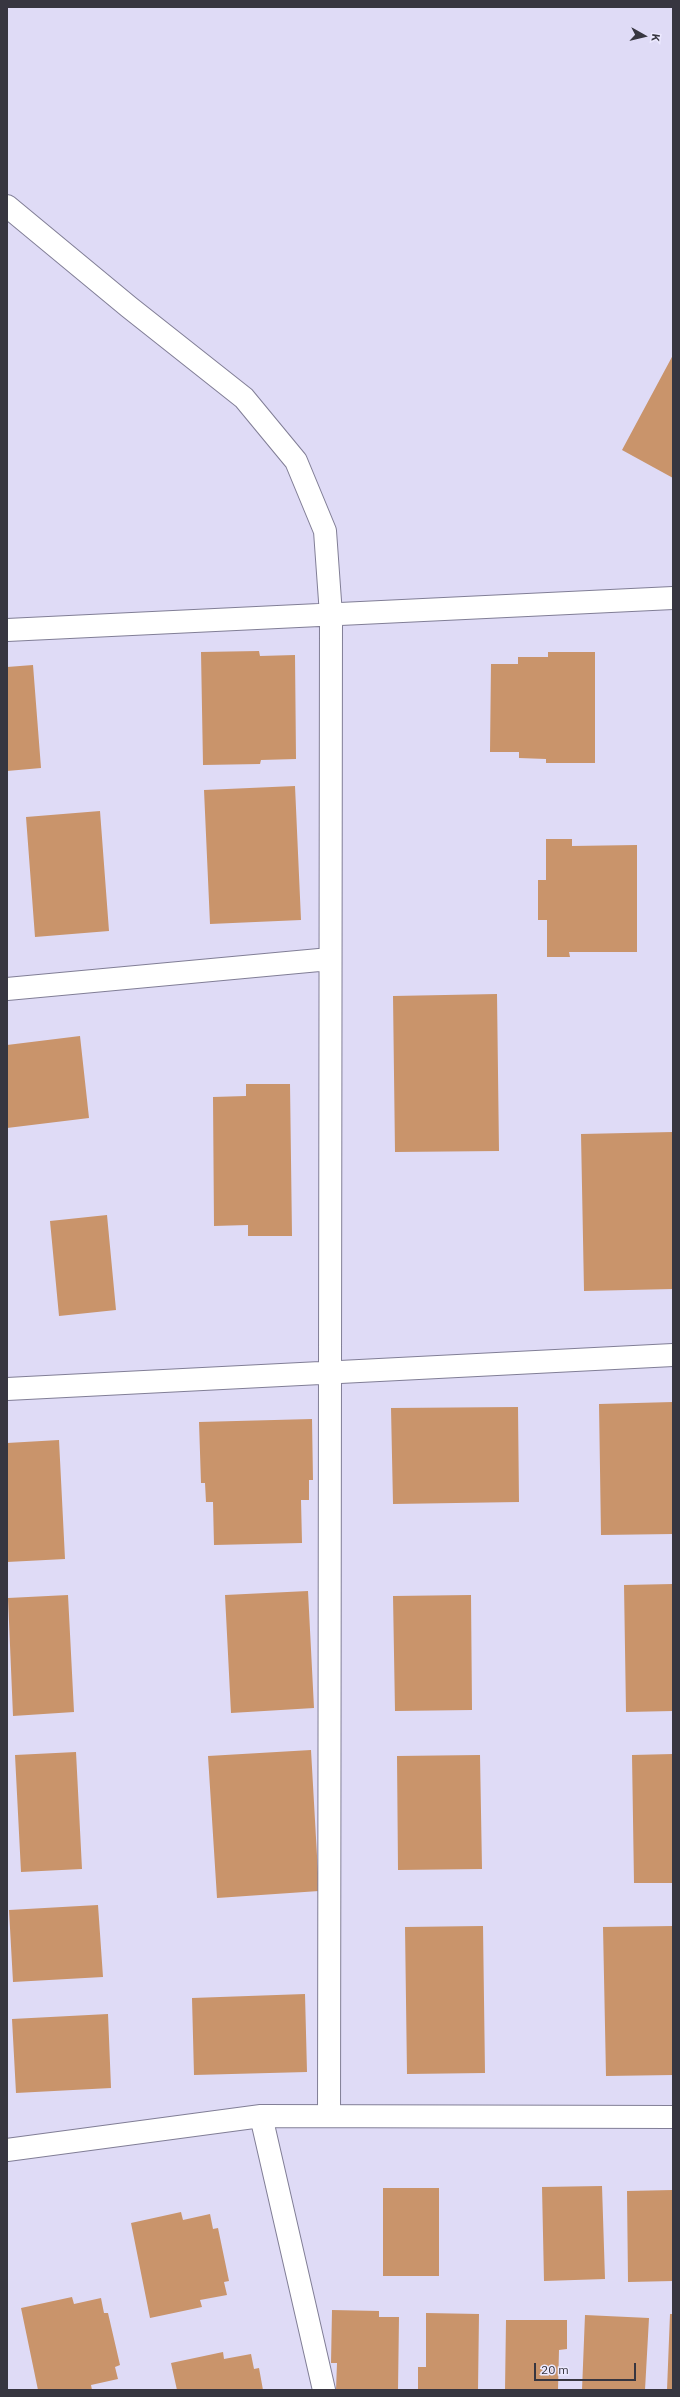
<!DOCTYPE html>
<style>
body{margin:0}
#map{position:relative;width:680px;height:2397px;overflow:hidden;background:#dfdbf6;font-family:"IBM Plex Sans",sans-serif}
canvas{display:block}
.frame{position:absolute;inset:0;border:8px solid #373640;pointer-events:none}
.north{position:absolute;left:624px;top:16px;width:40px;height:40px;-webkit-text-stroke:3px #ece9ff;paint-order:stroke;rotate:98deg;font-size:11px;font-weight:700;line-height:16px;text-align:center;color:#373640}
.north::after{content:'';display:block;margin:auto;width:14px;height:18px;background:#373640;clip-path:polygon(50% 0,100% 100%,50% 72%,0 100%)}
.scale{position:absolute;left:534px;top:2363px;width:102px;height:18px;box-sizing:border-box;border:2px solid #373640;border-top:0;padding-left:5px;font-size:12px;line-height:14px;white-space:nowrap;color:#373640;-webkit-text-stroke:3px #ece9ff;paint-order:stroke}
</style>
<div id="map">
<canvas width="680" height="2397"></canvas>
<div class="frame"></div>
<div class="north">K</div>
<div class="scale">20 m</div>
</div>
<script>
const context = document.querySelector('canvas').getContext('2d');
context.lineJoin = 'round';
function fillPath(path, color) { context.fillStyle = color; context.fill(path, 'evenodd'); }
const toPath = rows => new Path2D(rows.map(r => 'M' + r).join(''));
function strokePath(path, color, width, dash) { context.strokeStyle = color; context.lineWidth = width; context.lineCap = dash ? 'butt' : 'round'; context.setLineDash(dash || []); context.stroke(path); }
const building = toPath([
 [673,355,673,478,622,450],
 [259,651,260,656,295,655,296,759,261,760,260,764,203,765,201,652],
 [548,652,595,652,595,763,546,763,546,759,519,758,519,752,490,752,491,664,518,664,518,657,548,657],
 [33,665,41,768,7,771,7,667],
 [295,786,301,920,210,924,204,790],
 [100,811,109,931,35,937,26,817],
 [546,839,572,839,572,846,637,845,637,952,569,952,570,957,547,957,547,920,538,920,538,880,546,880],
 [497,994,499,1151,395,1152,393,996],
 [80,1036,89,1118,7,1128,7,1045],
 [246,1084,290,1084,292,1236,248,1236,248,1225,214,1226,213,1097,246,1096],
 [673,1132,673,1289,584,1291,581,1134],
 [107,1215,116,1310,59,1316,50,1221],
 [673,1402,673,1534,601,1535,599,1404],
 [518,1407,519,1502,393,1504,391,1408],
 [312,1419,313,1480,309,1480,309,1500,301,1500,302,1543,214,1545,213,1502,206,1502,205,1483,201,1483,199,1422],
 [59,1440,65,1559,7,1562,7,1443],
 [673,1584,673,1711,626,1712,624,1585],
 [308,1591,314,1708,231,1713,225,1595],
 [68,1595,74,1712,13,1716,8,1598],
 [471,1595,472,1710,395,1711,393,1596],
 [311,1750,319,1891,217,1898,208,1756],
 [76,1752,82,1869,21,1872,15,1755],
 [673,1754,673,1883,634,1883,632,1755],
 [480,1755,482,1869,398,1870,397,1756],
 [98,1905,103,1977,13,1982,9,1910],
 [483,1926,485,2073,407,2074,405,1927],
 [673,1926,673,2075,606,2076,603,1927],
 [305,1994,307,2072,194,2075,192,1998],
 [108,2014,111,2088,16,2093,12,2019],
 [602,2186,605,2279,544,2281,542,2187],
 [383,2188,439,2188,439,2276,383,2276],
 [673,2190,673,2281,628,2282,627,2191],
 [181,2212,183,2220,210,2214,213,2229,218,2228,229,2281,224,2282,227,2295,200,2300,202,2307,150,2318,131,2223],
 [72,2297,74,2304,101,2298,104,2313,108,2313,120,2365,115,2367,118,2379,91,2385,92,2390,38,2390,21,2308],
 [332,2310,379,2311,379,2317,399,2317,398,2390,336,2390,337,2363,331,2363],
 [426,2313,479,2314,478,2390,418,2390,418,2367,426,2367],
 [670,2314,673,2314,673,2390,667,2390],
 [585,2315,649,2318,645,2390,582,2390],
 [506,2320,567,2320,567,2349,559,2350,558,2390,505,2390],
 [223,2352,224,2359,251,2354,254,2369,259,2368,263,2390,177,2390,171,2363]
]);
const minor = toPath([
 [7,206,129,307,244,398,296,461,325,531,331,615,329,2116],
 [7,630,673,598],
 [7,989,330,959],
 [7,1389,673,1355],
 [261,2116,324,2390],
 [7,2150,261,2116,673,2117]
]);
fillPath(building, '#c9946b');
strokePath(minor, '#817e96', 24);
strokePath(minor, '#fff', 22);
</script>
